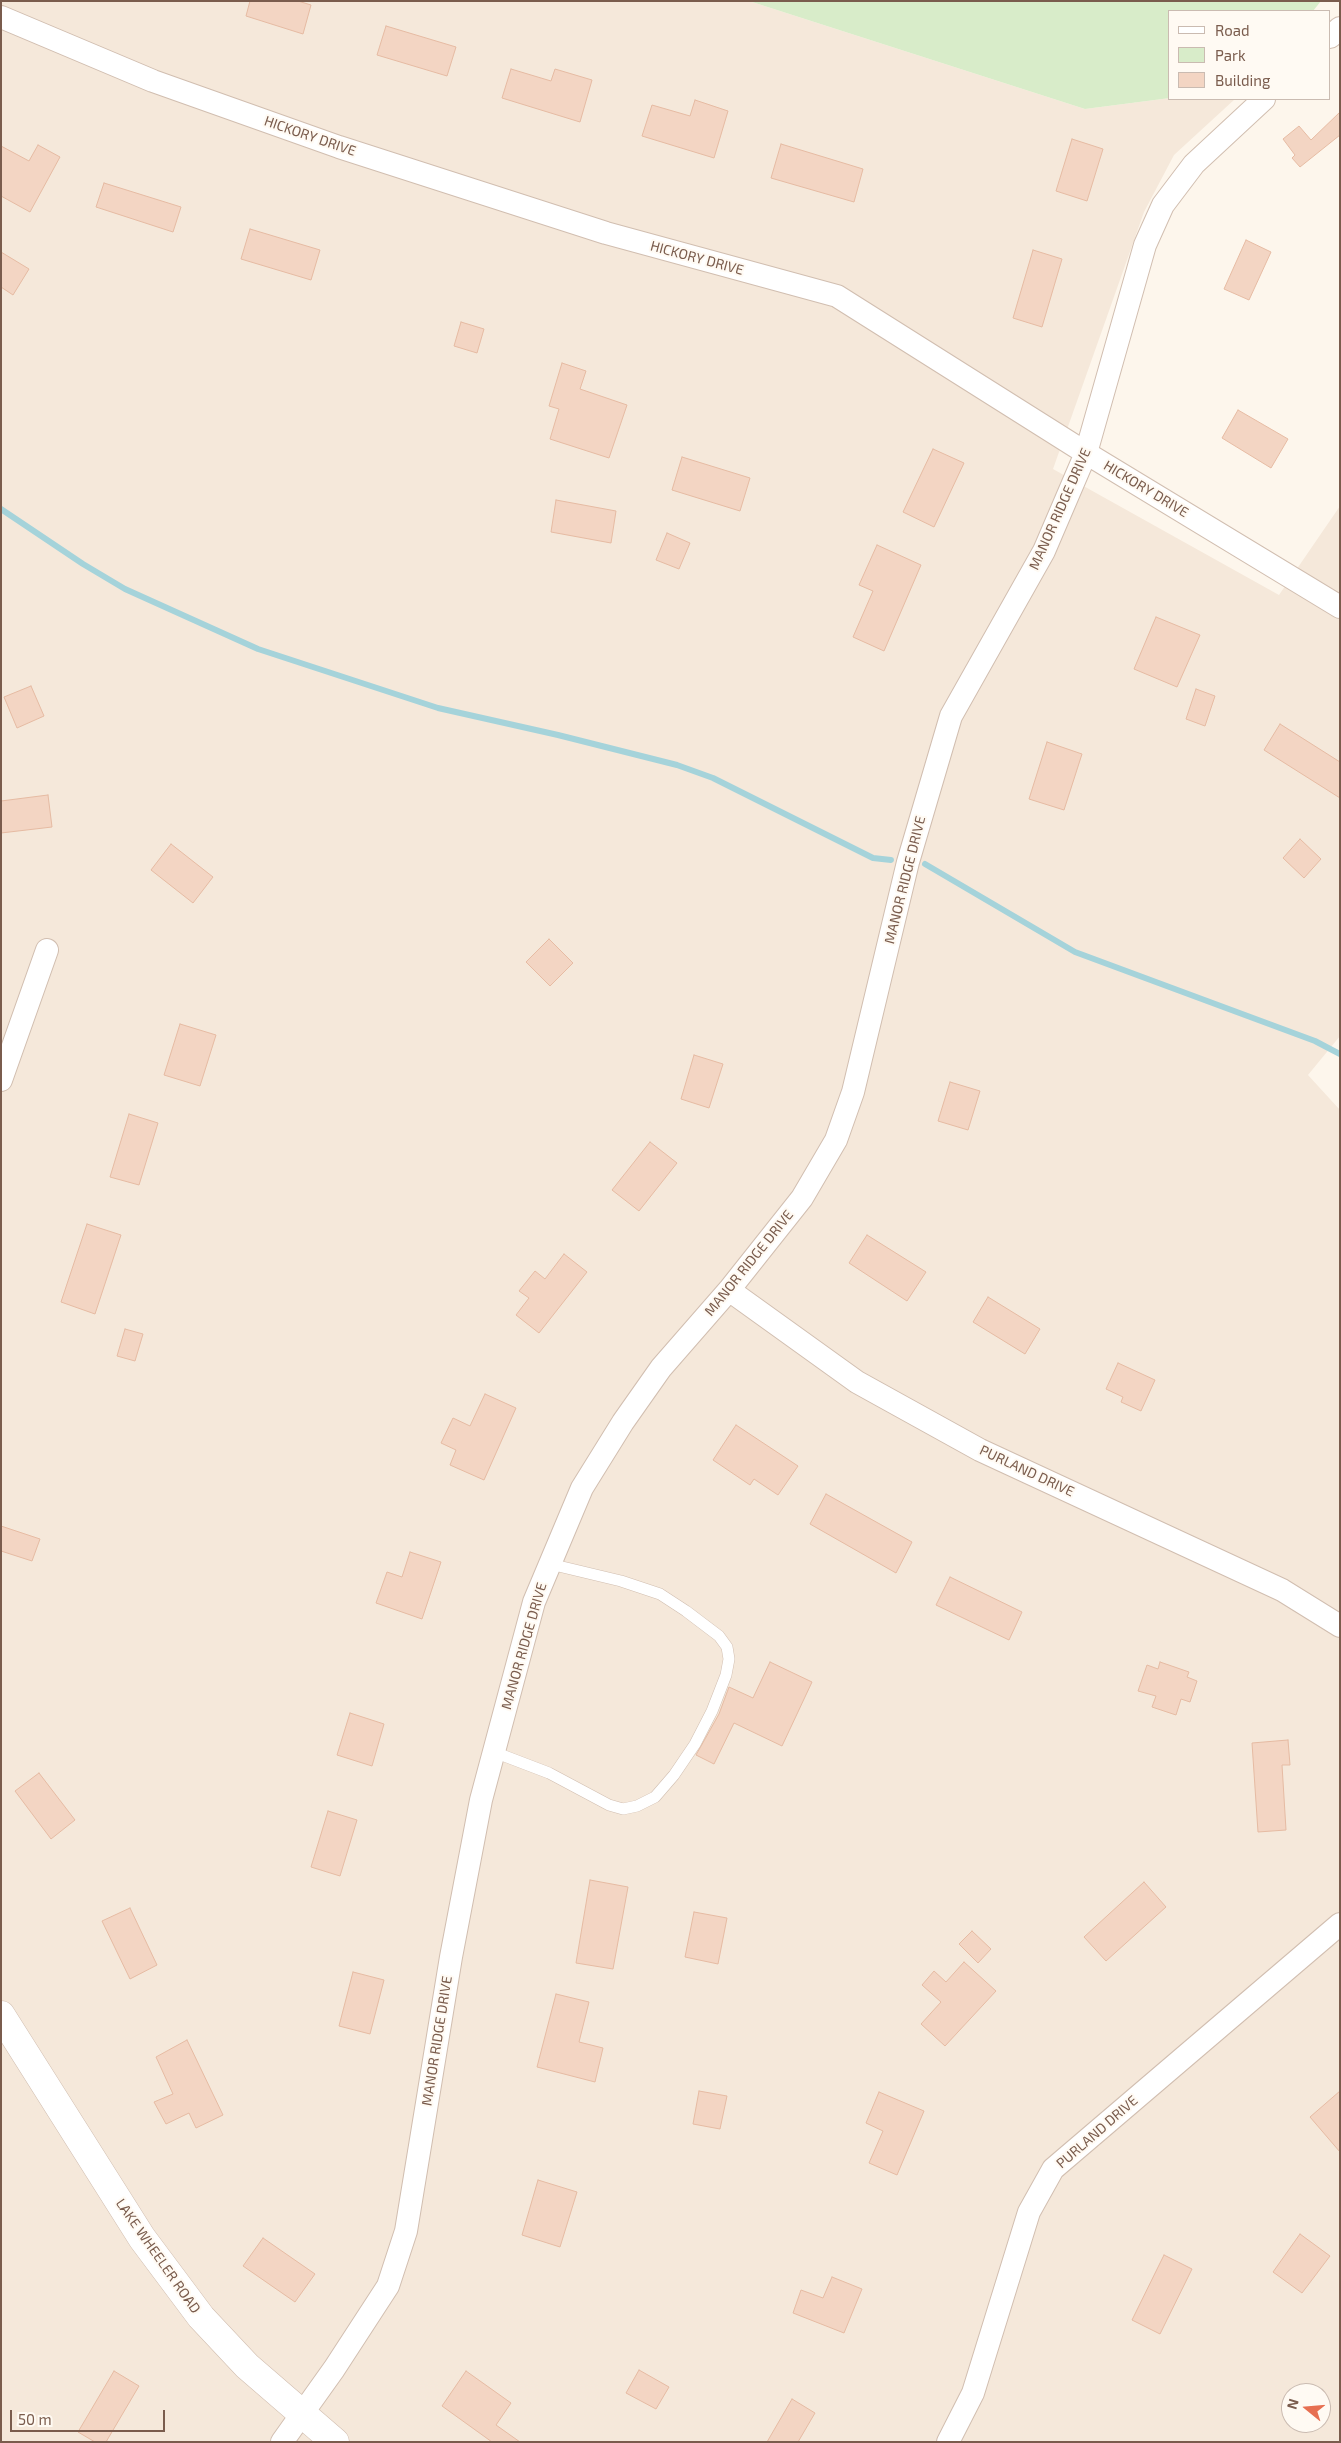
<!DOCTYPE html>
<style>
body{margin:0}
#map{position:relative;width:1341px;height:2443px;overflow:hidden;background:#fdf6ec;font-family:"Exo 2",sans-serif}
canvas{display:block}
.frame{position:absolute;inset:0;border:2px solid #7a5c4d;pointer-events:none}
.legend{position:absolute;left:1168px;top:10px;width:162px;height:90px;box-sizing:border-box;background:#fffaf3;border:1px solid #cabbb1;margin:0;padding:6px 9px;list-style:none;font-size:15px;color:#7a5c4d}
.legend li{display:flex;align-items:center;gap:10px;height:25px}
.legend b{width:25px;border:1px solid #cabbb1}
.north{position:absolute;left:1281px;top:2383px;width:50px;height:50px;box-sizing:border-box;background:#fffaf3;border:1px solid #cabbb1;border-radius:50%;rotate:287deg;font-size:14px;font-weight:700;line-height:20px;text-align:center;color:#7a5c4d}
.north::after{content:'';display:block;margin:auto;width:18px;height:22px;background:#e76f51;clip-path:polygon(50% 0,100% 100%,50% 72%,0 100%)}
.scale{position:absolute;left:10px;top:2410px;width:155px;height:22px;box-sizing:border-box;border:2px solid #7a5c4d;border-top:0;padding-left:6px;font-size:15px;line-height:18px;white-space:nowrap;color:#7a5c4d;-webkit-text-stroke:4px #fffaf3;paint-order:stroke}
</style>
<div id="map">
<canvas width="1341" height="2443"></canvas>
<div class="frame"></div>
<ul class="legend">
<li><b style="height:6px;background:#fff"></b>Road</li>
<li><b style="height:14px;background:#d8ecc9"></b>Park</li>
<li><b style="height:14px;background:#f3d5c3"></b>Building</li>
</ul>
<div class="north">N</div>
<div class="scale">50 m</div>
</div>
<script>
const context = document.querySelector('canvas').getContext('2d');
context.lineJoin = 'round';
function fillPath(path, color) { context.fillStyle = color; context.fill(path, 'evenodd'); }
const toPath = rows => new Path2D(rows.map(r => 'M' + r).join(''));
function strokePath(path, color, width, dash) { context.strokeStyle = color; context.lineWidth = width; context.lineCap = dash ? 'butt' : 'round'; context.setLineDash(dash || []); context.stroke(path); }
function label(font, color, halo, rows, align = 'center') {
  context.font = font + ' "Exo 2",sans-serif'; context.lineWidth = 4; context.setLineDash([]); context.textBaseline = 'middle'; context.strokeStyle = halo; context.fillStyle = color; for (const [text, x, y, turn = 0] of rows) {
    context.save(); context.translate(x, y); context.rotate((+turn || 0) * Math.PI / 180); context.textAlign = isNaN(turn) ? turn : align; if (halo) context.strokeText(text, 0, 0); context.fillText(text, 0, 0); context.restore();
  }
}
const residential = toPath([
 [1,1,749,1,1085,109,1170,98,1235,99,1174,155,1144,212,1053,469,1279,595,1340,506,1340,1036,1308,1075,1340,1110,1340,2442,1,2442],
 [1291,2393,1321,2393,1321,2423,1291,2423]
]);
const green = toPath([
 [749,1,1321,1,1313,11,1170,11,1170,98,1085,109]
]);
const stream = toPath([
 [1,509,83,564,125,589,258,649,438,708,558,735,677,765,713,778,873,858,891,860],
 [925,864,1075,952,1315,1041,1340,1054]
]);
const building = toPath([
 [250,1,298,1,311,5,303,34,246,16,250,1],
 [386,26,456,47,447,76,377,55,386,26],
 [511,69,551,81,555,69,592,80,580,122,502,98,511,69],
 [695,100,728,111,714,158,642,136,652,105,690,116,695,100],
 [1340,112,1340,135,1300,167,1292,158,1295,155,1283,139,1299,126,1311,140,1340,112],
 [1072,139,1103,149,1087,201,1056,191,1072,139],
 [781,144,863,169,854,202,771,178,781,144],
 [38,145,60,157,30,212,1,196,1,146,29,161,38,145],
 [104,183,181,207,173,232,96,207,104,183],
 [250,229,320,250,311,280,241,259,250,229],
 [1246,240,1271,252,1249,300,1224,289,1246,240],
 [1033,250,1062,259,1042,327,1013,318,1033,250],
 [1,252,29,269,13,295,1,287,1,252],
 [461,322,484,329,477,353,454,346,461,322],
 [562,363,586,371,580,389,627,405,609,458,550,439,559,409,549,406,562,363],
 [1238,410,1288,439,1271,468,1222,438,1238,410],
 [933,449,964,463,934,527,903,512,933,449],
 [682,457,750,478,740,511,672,490,682,457],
 [556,500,616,511,611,543,551,532,556,500],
 [667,533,690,543,679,569,656,560,667,533],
 [877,545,921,565,884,651,853,637,873,591,859,585,877,545],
 [1156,617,1200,635,1177,687,1134,669,1156,617],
 [31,686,44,716,17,728,4,697,31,686],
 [1196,689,1215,696,1205,726,1186,719,1196,689],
 [1280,724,1340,762,1340,798,1264,750,1280,724],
 [1047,742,1082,754,1064,810,1029,799,1047,742],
 [48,795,52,827,1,833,1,801,48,795],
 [1300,839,1321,859,1304,878,1283,858,1300,839],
 [171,844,213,877,193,903,151,870,171,844],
 [549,939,573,963,550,986,526,962,549,939],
 [180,1024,216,1035,200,1086,164,1075,180,1024],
 [694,1055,723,1064,709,1108,681,1099,694,1055],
 [950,1082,980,1091,968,1130,938,1121,950,1082],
 [129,1114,158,1123,139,1185,110,1177,129,1114],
 [650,1142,677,1163,639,1211,612,1190,650,1142],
 [87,1224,121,1235,95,1314,61,1302,87,1224],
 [867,1235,926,1272,907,1301,849,1263,867,1235],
 [564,1254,587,1272,539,1333,516,1315,529,1298,519,1291,535,1271,545,1279,564,1254],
 [988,1297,1040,1329,1025,1354,973,1322,988,1297],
 [125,1329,143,1334,135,1361,117,1356,125,1329],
 [1118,1363,1155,1380,1141,1411,1121,1402,1123,1397,1106,1389,1118,1363],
 [485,1394,516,1408,484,1480,450,1465,456,1450,441,1443,453,1418,470,1426,485,1394],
 [736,1425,798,1466,778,1495,754,1479,750,1485,713,1460,736,1425],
 [826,1494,912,1542,896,1573,810,1524,826,1494],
 [1,1526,40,1539,32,1561,1,1551,1,1526],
 [410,1552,441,1562,422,1619,376,1603,387,1572,402,1577,410,1552],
 [950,1577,1022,1612,1009,1640,936,1605,950,1577],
 [770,1662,812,1682,782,1746,734,1723,714,1764,696,1755,719,1714,729,1687,753,1698,770,1662],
 [1160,1662,1189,1672,1187,1677,1197,1681,1190,1702,1181,1699,1176,1715,1152,1707,1156,1696,1138,1691,1147,1665,1158,1669,1160,1662],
 [350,1713,384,1724,372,1766,337,1755,350,1713],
 [1288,1740,1290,1765,1282,1765,1286,1830,1258,1832,1252,1743,1288,1740],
 [39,1773,75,1820,51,1839,15,1791,39,1773],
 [328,1811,357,1820,340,1876,311,1867,328,1811],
 [590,1880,628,1887,613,1969,576,1963,590,1880],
 [1144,1882,1166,1907,1106,1961,1084,1937,1144,1882],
 [130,1908,157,1965,130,1979,102,1921,130,1908],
 [694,1912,727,1918,718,1964,685,1957,694,1912],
 [972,1931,991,1949,978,1963,959,1944,972,1931],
 [964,1962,996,1991,945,2046,921,2024,941,2002,922,1985,934,1971,946,1982,964,1962],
 [353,1972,384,1980,370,2034,339,2026,353,1972],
 [556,1994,589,2002,579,2042,603,2048,595,2082,537,2067,556,1994],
 [187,2040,223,2115,196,2128,189,2113,166,2124,154,2102,173,2094,156,2057,187,2040],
 [699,2091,727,2096,720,2129,693,2124,699,2091],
 [1340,2091,1340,2152,1310,2117,1340,2091],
 [879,2092,924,2111,897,2175,869,2163,883,2131,866,2123,879,2092],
 [538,2180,577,2192,560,2247,522,2235,538,2180],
 [1300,2234,1330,2256,1302,2293,1273,2272,1300,2234],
 [263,2238,315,2274,295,2302,243,2266,263,2238],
 [1164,2255,1192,2269,1160,2334,1132,2320,1164,2255],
 [832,2277,862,2289,844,2333,793,2313,801,2290,823,2298,832,2277],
 [639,2370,669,2387,656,2409,626,2393,639,2370],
 [114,2371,139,2386,106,2442,95,2442,78,2432,114,2371],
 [466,2371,511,2403,496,2425,520,2442,492,2442,442,2406,466,2371],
 [792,2399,815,2413,798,2442,767,2442,792,2399]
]);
const service = toPath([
 [494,1752,549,1773,609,1805,623,1809,637,1806,655,1797,674,1775,695,1744,712,1711,726,1675,729,1659,727,1647,719,1636,686,1611,660,1594,621,1581,550,1564]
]);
const minor = toPath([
 [1,17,153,81,339,147,606,233,837,296,1086,453,1340,607],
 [1330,37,1340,28],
 [1,1080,47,950],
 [729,1290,857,1382,980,1450,1282,1590,1340,1626],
 [282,2442,334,2369,388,2286,406,2231,451,1957,481,1800,534,1602,582,1488,623,1422,661,1368,729,1290,802,1198,836,1140,853,1092,908,862,951,716,1044,551,1086,453,1145,245,1163,205,1194,164,1264,99],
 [948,2442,973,2393,1029,2212,1053,2169,1340,1924]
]);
const tertiary = toPath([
 [1,2015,142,2238,201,2317,247,2366,335,2442]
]);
const streetNames = [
 ["HICKORY DRIVE",310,136,19],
 ["HICKORY DRIVE",697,258,15],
 ["HICKORY DRIVE",1146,489,31],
 ["MANOR RIDGE DRIVE",1060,509,-66],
 ["MANOR RIDGE DRIVE",905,880,-76],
 ["MANOR RIDGE DRIVE",749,1263,-51],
 ["PURLAND DRIVE",1027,1471,25],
 ["MANOR RIDGE DRIVE",524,1646,-74],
 ["MANOR RIDGE DRIVE",437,2041,-81],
 ["PURLAND DRIVE",1097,2132,-41],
 ["LAKE WHEELER ROAD",158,2256,55]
];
fillPath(residential, '#f5e8da');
fillPath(green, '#d8ecc9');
strokePath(stream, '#a5d3da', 6);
fillPath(building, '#f3d5c3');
strokePath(building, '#e6bba3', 1);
strokePath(service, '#d1beb0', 12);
strokePath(minor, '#d1beb0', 24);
strokePath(tertiary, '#d1beb0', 29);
strokePath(service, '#fff', 11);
strokePath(minor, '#fff', 22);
strokePath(tertiary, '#fff', 28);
label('14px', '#7a5c4d', '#fffaf3', streetNames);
</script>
